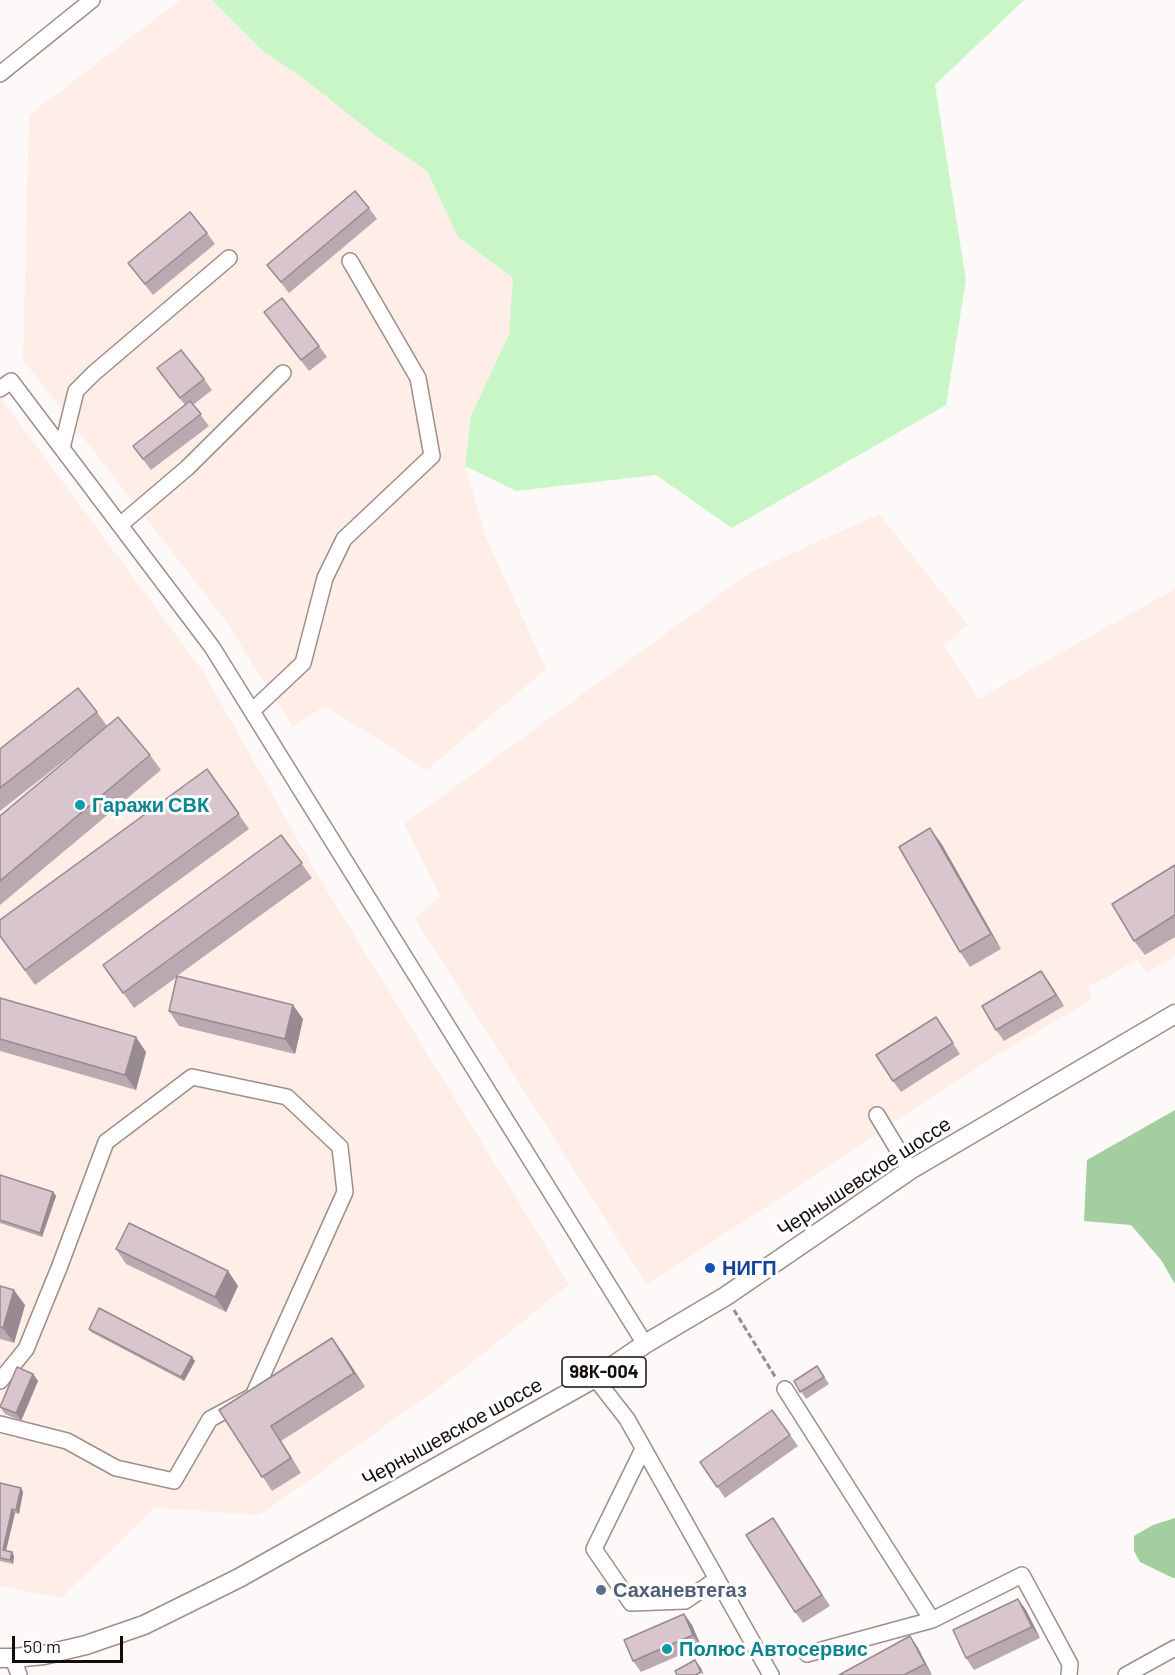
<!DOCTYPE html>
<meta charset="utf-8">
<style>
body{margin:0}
#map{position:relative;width:1175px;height:1675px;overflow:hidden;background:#fdf9f8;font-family:Barlow,sans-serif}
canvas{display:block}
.scale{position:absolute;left:12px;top:1636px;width:111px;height:27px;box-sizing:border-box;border:3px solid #140e0b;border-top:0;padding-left:8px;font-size:18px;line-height:21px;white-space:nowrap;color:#140e0b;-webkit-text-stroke:4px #fff;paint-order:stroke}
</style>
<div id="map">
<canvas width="1175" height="1675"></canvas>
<div class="scale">50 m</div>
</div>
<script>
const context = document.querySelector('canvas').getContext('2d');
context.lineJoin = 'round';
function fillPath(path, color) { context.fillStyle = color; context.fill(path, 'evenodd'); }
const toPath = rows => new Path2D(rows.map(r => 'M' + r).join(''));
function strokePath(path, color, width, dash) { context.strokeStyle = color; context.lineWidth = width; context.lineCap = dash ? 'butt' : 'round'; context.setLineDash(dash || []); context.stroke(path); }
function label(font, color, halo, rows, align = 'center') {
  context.font = font + ' Barlow,sans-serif'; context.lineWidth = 6; context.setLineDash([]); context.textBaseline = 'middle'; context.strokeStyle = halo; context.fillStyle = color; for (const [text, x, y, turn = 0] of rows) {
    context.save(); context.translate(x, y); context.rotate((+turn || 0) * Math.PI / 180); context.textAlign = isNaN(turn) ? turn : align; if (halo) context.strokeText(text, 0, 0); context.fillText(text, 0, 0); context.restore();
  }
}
const built = toPath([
 [180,0,212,0,265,53,299,75,376,136,427,171,458,237,514,278,509,334,471,416,465,466,487,540,546,669,427,770,325,706,293,727,225,620,23,360,29,115],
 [0,397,204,673,321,881,569,1284,458,1374,260,1515,155,1508,61,1598,0,1586],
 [879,514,968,625,944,645,978,699,1175,589,1175,956,1147,973,1137,960,1089,987,1092,1000,997,1055,647,1285,415,919,440,896,404,824,749,573]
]);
const green = toPath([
 [212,0,1024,0,935,85,966,280,946,405,732,528,656,475,516,491,465,466,471,416,509,334,513,278,458,237,427,171,376,136,299,75,265,53]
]);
const forest = toPath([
 [1175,1110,1175,1284,1161,1260,1131,1225,1084,1221,1087,1160],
 [1175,1518,1175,1578,1173,1578,1140,1562,1134,1551,1134,1536,1153,1525]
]);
const path = toPath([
 [734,1310,776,1378]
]);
const minor = toPath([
 [0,74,92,0],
 [0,389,11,381,212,647,645,1344],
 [62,448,76,391,94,373,229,258],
 [120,525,187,468,283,373],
 [252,711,303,663,325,578,344,539,432,456,418,378,350,261],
 [877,1115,910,1170],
 [595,1378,627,1419,771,1675],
 [0,1381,26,1349,59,1268,106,1142,192,1077,287,1097,340,1147,345,1192,253,1396,210,1419,174,1481,116,1468,67,1441,0,1424],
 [785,1389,932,1620],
 [643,1449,594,1549,631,1603,685,1601,717,1579],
 [807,1654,932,1620,1022,1575,1070,1664,1069,1675],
 [13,1658,19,1675],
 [1126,1675,1175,1648]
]);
const major = toPath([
 [0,1658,13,1658,44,1655,86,1645,144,1625,239,1578,595,1378,645,1344,726,1296,910,1170,1175,1014]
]);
const wall = toPath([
 [369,208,377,219,289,293,267,265],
 [207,233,215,244,153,295,128,263],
 [264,312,319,346,327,357,309,371],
 [157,368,204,379,212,390,193,405,209,426,151,470,133,446,185,405],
 [97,712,107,726,150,755,161,770,0,905,0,816,103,730,0,811,0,749],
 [207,769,249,829,35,985,0,936],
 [281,835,312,878,177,976,303,1019,295,1054,179,1026,169,1011,177,977,134,1008,103,965],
 [941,843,1001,949,970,967,960,952],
 [1175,865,1175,937,1145,955,1134,941],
 [1041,971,1064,1006,1004,1041,996,1030],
 [0,998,146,1052,136,1090,0,1051],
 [936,1017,960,1054,901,1092,893,1081],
 [0,1175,53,1192,56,1196,42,1237,0,1223],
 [116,1249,228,1271,238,1286,226,1312,126,1264],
 [0,1286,25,1305,14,1343,0,1339],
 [89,1329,195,1361,184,1381,91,1332],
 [332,1338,365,1387,281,1441,301,1473,272,1491,219,1410],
 [817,1366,829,1384,806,1399,794,1381],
 [33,1374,38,1381,21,1421,5,1414,0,1407],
 [772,1410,798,1446,725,1498,700,1462],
 [0,1483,21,1488,23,1492,19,1514,15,1513,6,1551,12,1552,14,1556,13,1564,0,1561],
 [773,1518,830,1606,803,1623,795,1612],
 [1018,1599,1026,1610,1040,1638,974,1670,966,1658],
 [684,1614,692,1625,701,1646,641,1672,633,1661],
 [910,1636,918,1648,932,1675,839,1675]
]);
const shadedWall = toPath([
 [930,828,941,843,1001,949,991,934],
 [1041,971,1049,982,1064,1006,1056,995],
 [293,1005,303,1019,295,1054,285,1039],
 [136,1037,146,1052,136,1090,125,1075],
 [53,1192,56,1196,42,1237,40,1233],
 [228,1271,238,1286,226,1312,215,1297],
 [14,1290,25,1305,14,1343,3,1328],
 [332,1338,343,1353,365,1387,354,1373],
 [192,1357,195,1361,184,1381,181,1377],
 [33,1374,38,1381,21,1421,16,1413],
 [271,1426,281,1441,301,1473,291,1458],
 [21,1488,23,1492,19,1514,16,1510],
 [12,1509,15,1513,5,1554,3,1550],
 [12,1552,14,1556,13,1564,10,1560],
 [1018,1599,1026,1610,1040,1638,1032,1627],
 [684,1614,692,1625,701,1646,693,1635],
 [910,1636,918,1648,932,1675,925,1664],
 [695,1660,701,1668,704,1675,701,1672]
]);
const building = toPath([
 [355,191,369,208,281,282,267,265,355,191],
 [190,212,207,233,145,284,128,263,190,212],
 [282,298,319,346,301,360,264,312,282,298],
 [181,350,204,379,180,398,157,368,181,350],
 [190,401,201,414,143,459,133,446,190,401],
 [78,688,97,712,0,788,0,749,78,688],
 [118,717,150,755,0,881,0,816,118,717],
 [207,769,239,814,25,970,0,936,0,920,207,769],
 [930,828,991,934,960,952,899,847,930,828],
 [281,835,302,863,123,993,103,965,281,835],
 [1175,865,1175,915,1134,941,1112,904,1175,865],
 [1041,971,1056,995,996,1030,982,1006,1041,971],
 [177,976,293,1005,285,1039,169,1011,177,976],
 [0,998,136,1037,125,1075,0,1039,0,998],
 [936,1017,953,1043,893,1081,876,1055,936,1017],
 [0,1175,53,1192,40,1233,0,1220,0,1175],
 [129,1223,228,1271,215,1297,116,1249,129,1223],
 [0,1286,14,1290,3,1328,0,1327,0,1286],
 [99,1308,192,1357,181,1377,89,1329,99,1308],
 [332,1338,354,1373,271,1426,291,1458,262,1477,219,1410,332,1338],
 [817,1366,824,1377,800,1392,794,1381,817,1366],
 [17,1367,33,1374,16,1413,0,1407,17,1367],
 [772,1410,790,1435,717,1487,700,1462,772,1410],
 [0,1483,21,1488,16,1510,12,1509,3,1550,12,1552,10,1560,0,1558,0,1483],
 [773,1518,822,1595,795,1612,746,1535,773,1518],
 [1018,1599,1032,1627,966,1658,953,1630,1018,1599],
 [684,1614,693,1635,633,1661,624,1640,684,1614],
 [910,1636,925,1664,904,1675,839,1675,910,1636],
 [695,1660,701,1672,696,1675,677,1675,675,1671,695,1660]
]);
const markers = [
 [80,805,6,"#0f9aa8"],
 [710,1268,6,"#1a4fb4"],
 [601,1590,6,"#5c6f8a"],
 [667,1649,6,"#0f9aa8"]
];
const shields = [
 [604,1372,84]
];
const shieldNames = [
 ["98К-004",604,1372]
];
const cultureNames = [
 ["Гаражи СВК",92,805],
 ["Полюс Автосервис",679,1649]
];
const streetNames = [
 ["Чернышевское шоссе",864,1177,-33],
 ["Чернышевское шоссе",452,1432,-29]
];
const transitNames = [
 ["НИГП",722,1268]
];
const serviceNames = [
 ["Саханевтегаз",613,1590]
];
fillPath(built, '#feeee7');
fillPath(green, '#c9f6c7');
fillPath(forest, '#a2cea0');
strokePath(minor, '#9f8e87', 18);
strokePath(major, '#9f8e87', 21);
strokePath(path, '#938e8d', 3, [6, 3]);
strokePath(minor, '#fff', 15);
strokePath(major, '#fff', 18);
fillPath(wall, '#baa9b1');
fillPath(shadedWall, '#978a90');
fillPath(building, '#d8c5ce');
strokePath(building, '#978a90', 1.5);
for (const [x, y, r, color] of markers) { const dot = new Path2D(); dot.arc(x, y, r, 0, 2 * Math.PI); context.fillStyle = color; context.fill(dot); strokePath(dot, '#fff', 2); }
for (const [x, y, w] of shields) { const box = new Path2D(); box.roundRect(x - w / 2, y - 15, w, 30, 4.5); context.fillStyle = '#fff'; context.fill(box); strokePath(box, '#140e0b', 1.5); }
label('bold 18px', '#140e0b', null, shieldNames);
label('bold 20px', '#0d838f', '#fff', cultureNames, 'left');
label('20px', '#140e0b', '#fff', streetNames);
label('bold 20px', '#164399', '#fff', transitNames, 'left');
label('bold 20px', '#4e5e75', '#fff', serviceNames, 'left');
</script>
